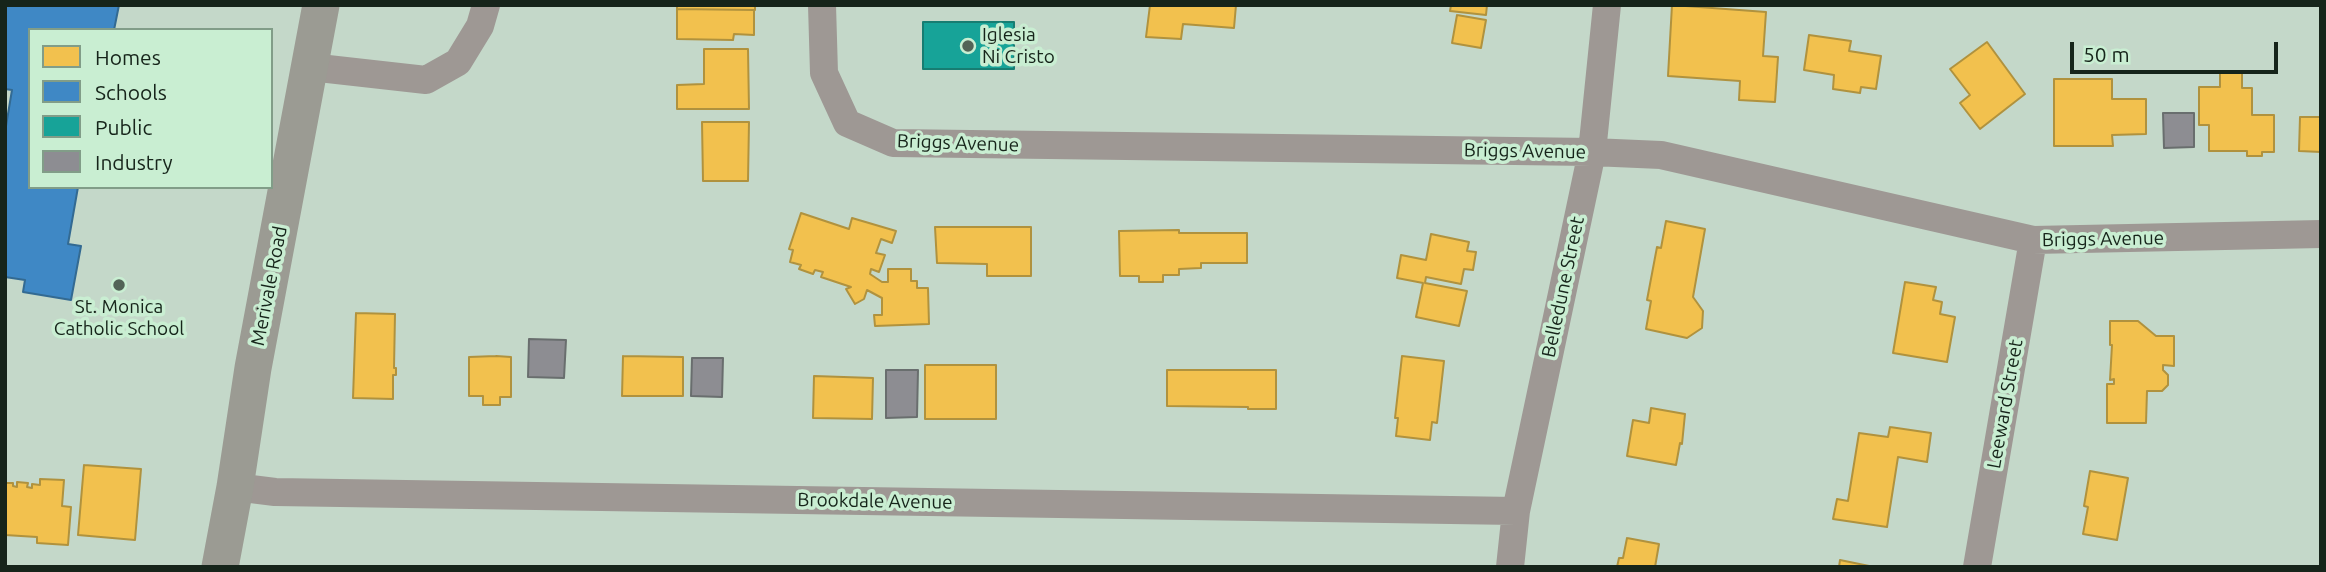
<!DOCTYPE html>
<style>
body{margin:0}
#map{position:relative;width:2326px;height:572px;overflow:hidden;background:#c4d8c9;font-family:Ubuntu,sans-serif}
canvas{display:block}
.frame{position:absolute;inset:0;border:7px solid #16241a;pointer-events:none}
.legend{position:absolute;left:28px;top:28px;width:245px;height:161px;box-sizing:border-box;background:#c9eed2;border:2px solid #819d88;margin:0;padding:9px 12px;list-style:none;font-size:21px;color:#16241a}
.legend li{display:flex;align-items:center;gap:14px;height:35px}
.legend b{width:35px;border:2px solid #819d88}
.scale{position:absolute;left:2070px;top:42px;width:208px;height:32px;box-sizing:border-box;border:4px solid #16241a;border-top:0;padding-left:9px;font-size:21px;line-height:24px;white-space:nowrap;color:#16241a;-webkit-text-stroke:5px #c9eed2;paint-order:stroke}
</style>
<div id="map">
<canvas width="2326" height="572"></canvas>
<div class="frame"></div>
<ul class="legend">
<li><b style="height:19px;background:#f2c14e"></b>Homes</li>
<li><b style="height:19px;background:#3f88c5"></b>Schools</li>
<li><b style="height:19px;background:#17a398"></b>Public</li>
<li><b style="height:19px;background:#8d8d92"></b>Industry</li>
</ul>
<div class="scale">50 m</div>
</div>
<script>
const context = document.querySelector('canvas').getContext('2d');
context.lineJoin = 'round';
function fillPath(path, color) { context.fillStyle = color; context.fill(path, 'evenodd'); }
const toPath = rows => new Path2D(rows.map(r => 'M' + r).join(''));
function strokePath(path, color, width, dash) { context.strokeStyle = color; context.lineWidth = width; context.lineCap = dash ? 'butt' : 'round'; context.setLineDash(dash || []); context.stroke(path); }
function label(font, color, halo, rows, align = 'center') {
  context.font = font + ' Ubuntu,sans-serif'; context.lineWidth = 7; context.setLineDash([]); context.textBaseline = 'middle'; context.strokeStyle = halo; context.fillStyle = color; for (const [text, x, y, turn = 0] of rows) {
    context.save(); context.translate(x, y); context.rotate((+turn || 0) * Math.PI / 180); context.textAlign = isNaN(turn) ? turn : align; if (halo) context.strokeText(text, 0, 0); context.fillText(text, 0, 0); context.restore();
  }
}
const homes = toPath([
 [677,5,755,5,755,10,677,9,677,5],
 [1150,5,1236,5,1234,28,1183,24,1181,39,1146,37,1150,5],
 [1451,5,1487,5,1486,15,1450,11,1451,5],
 [1672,5,1766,12,1763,56,1778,57,1775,102,1739,100,1740,81,1668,76,1672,5],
 [677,9,754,10,754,35,734,34,733,40,677,39,677,9],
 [1457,15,1486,20,1481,48,1452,43,1457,15],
 [1809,35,1851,41,1849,51,1881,56,1876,89,1861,87,1860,93,1833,89,1834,75,1804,70,1809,35],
 [1987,42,2025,94,1980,129,1960,103,1970,95,1950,69,1987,42],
 [704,49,748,49,749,109,677,109,677,85,704,84,704,49],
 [2220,73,2242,73,2242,88,2252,88,2252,115,2274,115,2274,152,2262,152,2262,156,2247,156,2247,151,2209,151,2209,125,2199,125,2199,87,2220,87,2220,73],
 [2054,79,2112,79,2112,99,2146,99,2146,134,2112,135,2113,146,2054,146,2054,79],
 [2300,117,2321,117,2321,152,2299,151,2300,117],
 [702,122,749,122,748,181,703,181,702,122],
 [801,213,849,229,852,218,896,231,892,243,881,239,876,253,885,255,879,272,871,269,870,274,882,282,888,282,888,269,911,269,911,281,917,281,917,288,928,288,929,324,875,326,874,315,882,315,882,298,867,290,864,299,855,304,846,289,851,287,821,277,823,272,815,270,813,274,799,269,801,265,790,262,793,250,789,249,801,213],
 [1666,221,1705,229,1693,297,1703,311,1702,328,1687,338,1646,329,1651,301,1647,300,1657,247,1661,248,1666,221],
 [935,227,1031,227,1031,276,987,276,987,264,937,263,935,227],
 [1179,230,1179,233,1247,233,1247,263,1201,263,1201,268,1179,269,1179,275,1163,275,1163,282,1139,282,1139,276,1120,276,1119,231,1179,230],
 [1431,234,1469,242,1467,251,1476,252,1473,270,1464,269,1461,284,1426,277,1425,283,1467,291,1459,326,1416,317,1423,283,1397,278,1401,255,1426,260,1431,234],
 [1905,282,1936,287,1933,300,1942,302,1940,314,1955,317,1947,362,1893,353,1905,282],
 [356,313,395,314,394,368,396,368,396,375,393,375,393,399,353,398,356,313],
 [2110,321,2138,321,2156,336,2174,336,2174,366,2163,365,2163,370,2168,375,2168,385,2162,391,2147,391,2146,423,2107,423,2107,384,2114,384,2114,379,2110,380,2112,345,2110,345,2110,321],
 [496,356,511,357,511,397,500,397,500,405,483,405,483,396,469,396,469,357,496,356],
 [623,356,683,357,683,396,622,396,623,356],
 [1402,356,1444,361,1437,423,1432,422,1430,440,1396,436,1398,418,1395,418,1402,356],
 [925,365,996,365,996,419,925,419,925,365],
 [1167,370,1276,370,1276,409,1248,409,1248,407,1167,406,1167,370],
 [814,376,873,378,872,419,813,418,814,376],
 [1651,408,1685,414,1682,444,1680,443,1676,465,1627,456,1633,420,1649,423,1651,408],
 [1890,427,1931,433,1927,462,1898,457,1887,527,1833,519,1837,499,1848,501,1859,433,1888,437,1890,427],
 [84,465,141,469,135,540,78,535,84,465],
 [2090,471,2128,478,2117,540,2083,534,2088,507,2084,506,2090,471],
 [40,479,64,480,62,506,71,507,68,545,37,543,37,537,5,535,5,483,13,483,13,486,17,487,17,482,28,483,27,487,32,488,32,484,40,485,40,479],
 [1627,538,1659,544,1655,567,1617,567,1619,558,1623,558,1627,538],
 [1840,560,1874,567,1839,567,1840,560]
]);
const schools = toPath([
 [5,5,119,5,114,30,30,30,30,187,78,187,68,244,81,246,71,300,23,292,25,280,5,277,5,132,12,90,5,89,5,5]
]);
const public = toPath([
 [923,22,1014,22,1014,69,923,69,923,22]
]);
const industry = toPath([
 [2163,113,2194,113,2194,147,2164,148,2163,113],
 [529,339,566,340,564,378,528,377,529,339],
 [692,358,723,358,722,397,691,396,692,358],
 [886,370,918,370,917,417,886,418,886,370]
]);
const minor = toPath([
 [822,5,824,73,847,123,893,143,1592,152,1661,155,2033,240,2321,234],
 [310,67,426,80,458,62,480,26,486,5],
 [235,487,275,492,1516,511],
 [1510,567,1516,511,1592,152,1607,5],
 [1977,567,2033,240]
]);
const major = toPath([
 [220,567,235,487,253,368,321,5]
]);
const markers = [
 [968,46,7,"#536357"],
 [119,285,7,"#536357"]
];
const poiNames = [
 ["Iglesia",982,35],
 ["Ni Cristo",982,57],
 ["St. Monica",119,307,"center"],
 ["Catholic School",119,329,"center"]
];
const streetNames = [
 ["Briggs Avenue",958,143,2],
 ["Briggs Avenue",1525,151,1],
 ["Briggs Avenue",2103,239,-1],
 ["Merivale Road",269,286,-79],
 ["Belledune Street",1563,287,-78],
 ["Leeward Street",2005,404,-80],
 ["Brookdale Avenue",875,501,1]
];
fillPath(homes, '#f2c14e');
strokePath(homes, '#b0923e', 2);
fillPath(schools, '#3f88c5');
strokePath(schools, '#336a92', 2);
fillPath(public, '#17a398');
strokePath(public, '#177d72', 2);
fillPath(industry, '#8d8d92');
strokePath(industry, '#696e6e', 2);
strokePath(minor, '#9e9894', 28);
strokePath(major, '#9b9b93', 37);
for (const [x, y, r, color] of markers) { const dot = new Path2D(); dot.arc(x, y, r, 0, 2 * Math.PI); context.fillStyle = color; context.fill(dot); strokePath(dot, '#c9eed2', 2.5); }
label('19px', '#16241a', '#c9eed2', poiNames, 'left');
label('19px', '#16241a', '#c9eed2', streetNames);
</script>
